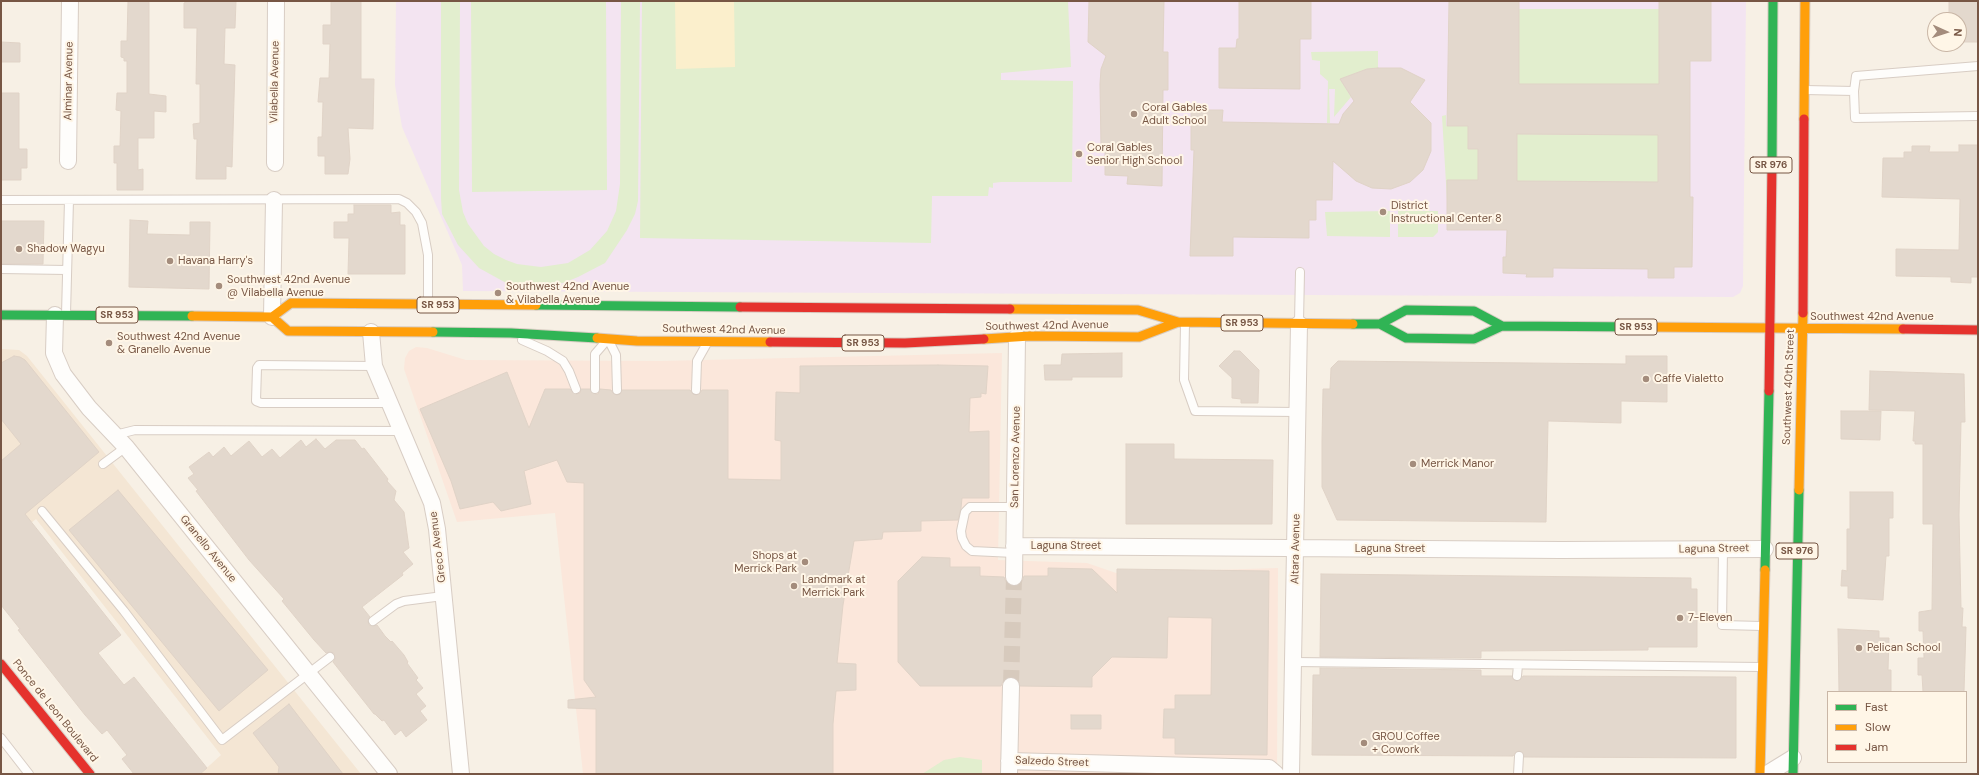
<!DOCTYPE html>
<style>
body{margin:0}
#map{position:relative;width:1979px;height:775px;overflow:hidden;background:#f7f0e5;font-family:"DM Sans",sans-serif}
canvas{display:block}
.frame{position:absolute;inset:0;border:2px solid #775644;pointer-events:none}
.legend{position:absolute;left:1827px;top:691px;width:140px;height:72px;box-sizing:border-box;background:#fff6e7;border:1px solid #c9b6a6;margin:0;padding:5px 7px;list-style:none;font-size:12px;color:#775644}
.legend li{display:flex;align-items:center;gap:8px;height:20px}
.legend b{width:20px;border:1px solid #c9b6a6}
.north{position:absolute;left:1927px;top:12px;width:40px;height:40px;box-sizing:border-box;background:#fff6e7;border:1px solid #c9b6a6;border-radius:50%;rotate:93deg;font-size:11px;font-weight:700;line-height:16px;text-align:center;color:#775644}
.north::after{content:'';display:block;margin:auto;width:14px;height:18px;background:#a48c7c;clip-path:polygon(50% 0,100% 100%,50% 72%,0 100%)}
</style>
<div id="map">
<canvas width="1979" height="775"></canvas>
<div class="frame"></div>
<ul class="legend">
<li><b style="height:5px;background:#30b455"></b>Fast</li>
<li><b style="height:5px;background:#ff9f0a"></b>Slow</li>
<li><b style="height:5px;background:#e5322d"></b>Jam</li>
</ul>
<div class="north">N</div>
</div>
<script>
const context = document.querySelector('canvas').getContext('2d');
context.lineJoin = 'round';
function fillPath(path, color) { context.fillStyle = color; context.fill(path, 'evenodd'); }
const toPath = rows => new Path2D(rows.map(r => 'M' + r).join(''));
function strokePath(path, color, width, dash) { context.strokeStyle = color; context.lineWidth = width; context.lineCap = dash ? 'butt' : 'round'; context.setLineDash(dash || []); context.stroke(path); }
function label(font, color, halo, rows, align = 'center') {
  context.font = font + ' "DM Sans",sans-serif'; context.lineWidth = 4; context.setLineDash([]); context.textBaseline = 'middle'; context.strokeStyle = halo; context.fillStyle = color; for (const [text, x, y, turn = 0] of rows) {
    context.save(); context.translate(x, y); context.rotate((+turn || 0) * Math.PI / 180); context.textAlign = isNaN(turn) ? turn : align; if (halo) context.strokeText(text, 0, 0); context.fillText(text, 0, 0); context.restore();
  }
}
const residential = toPath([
 [1,349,19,350,27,356,361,774,200,774,221,755,36,519,1,547]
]);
const commercial = toPath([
 [416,347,427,348,466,360,661,361,1002,353,998,560,1087,563,1116,573,1278,568,1277,774,583,774,555,513,457,522,404,369,405,358,409,351]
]);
const education = toPath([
 [396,1,1746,1,1743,286,1740,293,1733,297,463,291,462,265,402,127,395,85]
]);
const green = toPath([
 [441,1,460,1,459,190,463,212,468,224,484,246,494,254,506,260,517,264,541,267,568,263,590,250,607,231,616,211,620,184,621,1,640,1,638,201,635,214,627,230,605,263,578,277,563,283,521,286,508,284,479,268,458,245,442,214,441,198],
 [471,1,606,1,607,190,472,192],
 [642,1,1068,1,1071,67,1001,73,1001,80,1073,81,1072,182,1001,182,993,183,993,188,989,187,988,196,932,196,931,243,640,238],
 [1519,9,1659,9,1659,84,1519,84],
 [1378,51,1378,68,1367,69,1340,79,1351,97,1334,117,1335,89,1329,89,1330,123,1327,123,1328,81,1320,74,1320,61,1312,60,1311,52],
 [1446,115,1446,126,1468,126,1468,148,1478,149,1478,180,1448,180,1447,200,1442,116],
 [1517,134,1658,135,1658,182,1517,181],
 [1390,211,1390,237,1327,236,1325,212],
 [1398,211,1438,211,1438,232,1433,237,1398,237],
 [960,757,982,760,982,774,922,774,944,760]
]);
const sand = toPath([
 [675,1,734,1,735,67,676,69]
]);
const building = toPath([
 [128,1,149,1,149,94,166,96,166,112,154,111,154,138,138,138,138,170,143,169,143,190,117,190,117,163,114,163,114,146,120,146,121,111,116,110,117,93,127,93,127,61,124,61,124,58,121,57,121,41,127,41,128,1],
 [188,1,236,1,235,28,225,28,224,64,235,65,232,167,226,166,226,179,196,179,197,139,194,139,193,124,200,123,200,84,196,84,197,28,184,28,184,3,188,1],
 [331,1,361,1,361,79,374,79,373,129,348,128,350,159,348,174,325,174,325,156,318,156,318,137,322,137,323,102,318,102,320,78,329,78,330,44,323,44,323,25,331,25,331,1],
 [1089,1,1164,1,1163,52,1168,52,1168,90,1163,90,1162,186,1127,184,1128,176,1105,175,1105,147,1101,147,1100,84,1101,69,1106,56,1088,42,1089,1],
 [1239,1,1311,1,1311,39,1300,39,1300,89,1219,88,1219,48,1236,48,1237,39,1239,39,1239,1],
 [1449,1,1519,1,1519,84,1659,84,1659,1,1711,1,1711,61,1690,61,1690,197,1693,197,1692,267,1674,267,1674,278,1648,278,1648,269,1553,268,1553,277,1526,277,1527,274,1503,273,1503,257,1506,257,1507,230,1447,230,1447,180,1478,180,1478,149,1468,149,1468,126,1447,126,1449,1],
 [1517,134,1658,135,1658,182,1517,181,1517,134],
 [1949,1,1978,1,1978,42,1959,42,1959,20,1949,20,1949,1],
 [1,42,20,43,20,62,1,62,1,42],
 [1378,68,1401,68,1425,80,1410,102,1431,123,1431,151,1423,170,1410,182,1391,189,1372,188,1356,181,1333,161,1332,200,1316,200,1316,220,1309,220,1309,238,1233,237,1233,256,1190,256,1194,150,1191,150,1191,110,1223,110,1222,122,1339,124,1343,114,1354,101,1340,79,1367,69,1378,68],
 [1,93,19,93,19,149,27,149,27,168,21,168,21,180,1,180,1,93],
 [1959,145,1978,145,1978,277,1971,277,1971,283,1951,282,1951,277,1896,276,1896,249,1959,250,1960,199,1882,197,1883,158,1904,158,1904,152,1912,152,1912,146,1930,146,1929,152,1959,152,1959,145],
 [354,205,391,205,391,213,400,212,400,225,405,225,405,274,348,274,349,238,334,238,334,222,348,222,348,214,354,214,354,205],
 [130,220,148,221,147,234,190,235,190,222,210,222,209,289,129,287,130,220],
 [1,221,44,221,43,264,1,264,1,221],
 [1234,351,1240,351,1259,370,1258,403,1241,403,1241,399,1232,398,1232,378,1219,366,1234,351],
 [1122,353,1122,377,1072,377,1072,380,1045,380,1044,365,1061,365,1062,354,1122,353],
 [14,356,20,357,25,360,99,452,25,514,121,635,98,653,124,685,134,677,207,768,200,774,134,774,122,759,127,755,107,730,102,734,85,715,18,630,20,629,1,605,1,461,21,444,1,419,1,363,14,356],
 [1626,356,1667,356,1667,402,1621,401,1621,423,1548,421,1546,522,1337,520,1322,487,1322,441,1323,389,1330,389,1331,368,1338,361,1626,364,1626,356],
 [938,365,988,366,986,394,981,393,981,397,970,398,969,432,989,431,989,498,962,498,961,508,958,520,921,521,921,531,883,532,882,539,854,541,843,605,837,663,856,664,856,690,836,691,833,724,833,774,596,774,596,709,568,708,568,700,596,697,584,680,584,483,567,482,557,460,524,471,531,504,501,511,493,502,460,509,451,481,420,409,507,372,529,428,545,389,570,389,576,394,580,393,581,389,590,389,595,394,598,394,600,389,611,390,613,393,617,395,620,394,622,390,690,390,693,394,696,395,700,393,702,390,728,390,728,479,781,480,781,441,775,440,776,392,800,393,800,366,938,365],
 [1870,371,1964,374,1965,422,1961,422,1959,515,1961,608,1963,608,1962,627,1966,627,1964,692,1923,692,1922,675,1918,675,1918,658,1924,658,1923,631,1919,631,1919,612,1932,610,1933,524,1923,524,1923,444,1915,444,1915,441,1913,441,1915,411,1869,410,1870,371],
 [1841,411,1881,411,1880,440,1841,439,1841,411],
 [316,439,325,449,336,440,355,440,362,449,364,448,388,479,387,481,396,491,394,500,404,512,409,548,403,552,413,564,402,573,403,575,362,607,370,617,368,621,369,625,373,626,377,625,385,636,391,642,392,641,404,655,408,662,407,663,418,678,416,680,423,688,416,694,426,706,420,711,427,720,406,737,401,730,395,735,384,720,382,721,375,714,374,714,333,662,335,659,334,653,330,652,326,653,314,640,282,601,284,599,249,560,196,491,198,490,188,478,194,474,189,467,209,452,213,457,224,447,231,456,249,441,262,457,272,449,280,458,301,440,306,447,316,439],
 [1126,444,1174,444,1174,459,1273,460,1272,524,1126,524,1126,444],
 [118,490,268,670,219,711,69,530,118,490],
 [1850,492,1893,492,1893,518,1889,518,1889,556,1886,556,1883,600,1848,598,1848,586,1841,586,1842,570,1847,571,1847,529,1850,529,1850,492],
 [922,557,950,558,950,567,980,567,980,576,1004,577,1006,582,1013,586,1022,582,1024,576,1048,576,1048,568,1092,569,1117,593,1117,569,1269,571,1267,755,1175,754,1175,738,1163,738,1164,709,1175,709,1175,695,1211,695,1212,618,1168,617,1167,658,1112,657,1092,677,1092,687,1020,686,1016,678,1011,677,1003,681,1001,686,920,686,898,662,898,581,922,557],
 [1321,574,1691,578,1691,589,1697,589,1697,647,1648,647,1648,650,1481,651,1481,658,1320,657,1321,574],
 [1838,629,1879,631,1879,638,1889,638,1888,670,1891,670,1891,692,1839,692,1838,629],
 [1320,668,1481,670,1481,676,1512,676,1514,680,1517,681,1521,679,1523,676,1736,677,1736,758,1524,757,1522,752,1519,751,1515,753,1513,756,1312,755,1313,675,1320,675,1320,668],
 [289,704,343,774,278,774,279,767,253,733,289,704],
 [1071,715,1101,715,1101,729,1071,729,1071,715]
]);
const streetTunnel = toPath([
 [1011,686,1014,577]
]);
const lane = toPath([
 [1978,66,1856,76,1854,91,1855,118,1978,116],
 [1805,90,1854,91],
 [1,200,399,199,407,203,416,212,422,223,428,255,428,303],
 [1,269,67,270],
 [66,314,69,200],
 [1299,322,1300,272],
 [1185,323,1184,380,1195,411,1298,412],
 [522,340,547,351,563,361,569,371,576,389],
 [374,366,259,365,257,368,256,401,261,403,390,403],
 [595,389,595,354,608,339,616,355,617,390],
 [696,390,697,361,706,345],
 [115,435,135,430,402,431],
 [103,464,126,447],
 [42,511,124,611,222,740,330,657],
 [1723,549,1722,625,1762,626],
 [1014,553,972,551,966,546,962,538,961,531,965,512,970,507,1015,507],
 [373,621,396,604,404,601,443,596],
 [1294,662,1762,667],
 [1517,676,1518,665],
 [1,738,29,774],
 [1518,774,1519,756]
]);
const street = toPath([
 [68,161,70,1],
 [275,163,276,1],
 [55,315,54,353,63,374,89,408,126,447,389,774],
 [272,317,274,200],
 [371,332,374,366,432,503,437,529,461,774],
 [1014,546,1561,550,1765,549],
 [1014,577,1017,337],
 [1009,761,1269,768,1276,774],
 [1009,774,1011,686],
 [1291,774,1299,324],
 [1767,774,1793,758]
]);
const fast = toPath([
 [1772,164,1773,1],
 [536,305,740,307],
 [1,315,192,316],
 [1353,324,1380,324,1406,338,1474,339,1502,326,1644,327],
 [1380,324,1406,310,1474,311,1502,326],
 [433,332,511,333,597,338],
 [1765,570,1769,391],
 [1793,774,1799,490]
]);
const slow = toPath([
 [1804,119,1805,1],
 [1010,309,1138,310,1178,322,1353,324],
 [192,316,272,317,291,303,536,305],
 [272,317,288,331,433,332],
 [1644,327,1903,329],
 [597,338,637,341,770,342],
 [984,339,1030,336,1139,337,1178,322],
 [1799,490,1803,313],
 [1760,774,1765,570]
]);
const jam = toPath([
 [740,307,1010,309],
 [1803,313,1804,119],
 [1903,329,1978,330],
 [770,342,905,343,984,339],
 [1769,391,1772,164],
 [1,664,90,774]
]);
const markers = [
 [1134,114,4,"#a48c7c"],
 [1079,154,4,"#a48c7c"],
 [1383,212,4,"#a48c7c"],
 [19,249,4,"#a48c7c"],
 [170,261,4,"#a48c7c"],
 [219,286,4,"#a48c7c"],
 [498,293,4,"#a48c7c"],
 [109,343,4,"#a48c7c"],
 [1646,379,4,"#a48c7c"],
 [1413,464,4,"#a48c7c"],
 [805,562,4,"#a48c7c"],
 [794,586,4,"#a48c7c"],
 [1680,618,4,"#a48c7c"],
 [1859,648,4,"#a48c7c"],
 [1364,743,4,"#a48c7c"]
];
const shields = [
 [1771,165,42],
 [438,305,42],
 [117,315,42],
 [1242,323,42],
 [1636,327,42],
 [863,343,42],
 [1797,551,42]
];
const shieldNames = [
 ["SR 976",1771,165],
 ["SR 953",438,305],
 ["SR 953",117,315],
 ["SR 953",1242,323],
 ["SR 953",1636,327],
 ["SR 953",863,343],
 ["SR 976",1797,551]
];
const streetNames = [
 ["Alminar Avenue",69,81,-89],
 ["Vilabella Avenue",275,82,-89],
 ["Southwest 42nd Avenue",1872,317],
 ["Southwest 42nd Avenue",1047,326,-1],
 ["Southwest 42nd Avenue",724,330,1],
 ["Southwest 40th Street",1789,387,-88],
 ["San Lorenzo Avenue",1016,457,-89],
 ["Laguna Street",1066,546],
 ["Greco Avenue",438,547,-97],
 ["Granello Avenue",208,549,51],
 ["Altara Avenue",1296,549,-89],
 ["Laguna Street",1390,549],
 ["Laguna Street",1714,549,-1],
 ["Ponce de Leon Boulevard",55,711,51],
 ["Salzedo Street",1052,762,2]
];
const poiNames = [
 ["Coral Gables",1142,108],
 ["Adult School",1142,121],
 ["Coral Gables",1087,148],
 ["Senior High School",1087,161],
 ["District",1391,206],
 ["Instructional Center 8",1391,219],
 ["Shadow Wagyu",27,249],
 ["Havana Harry's",178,261],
 ["Southwest 42nd Avenue",227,280],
 ["@ Vilabella Avenue",227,293],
 ["Southwest 42nd Avenue",506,287],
 ["& Vilabella Avenue",506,300],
 ["Southwest 42nd Avenue",117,337],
 ["& Granello Avenue",117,350],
 ["Caffe Vialetto",1654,379],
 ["Merrick Manor",1421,464],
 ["Shops at",797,556,"right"],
 ["Merrick Park",797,569,"right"],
 ["Landmark at",802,580],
 ["Merrick Park",802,593],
 ["7-Eleven",1688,618],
 ["Pelican School",1867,648],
 ["GROU Coffee",1372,737],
 ["+ Cowork",1372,750]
];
fillPath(residential, '#f4e6d4');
fillPath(commercial, '#fbe7db');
fillPath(education, '#f3e4f1');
fillPath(green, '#e2eece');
fillPath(sand, '#fbefcc');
fillPath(building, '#e3d8cd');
strokePath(building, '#e0d3c7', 1);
strokePath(streetTunnel, '#d7cabd', 16, [16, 8]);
strokePath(lane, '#d8cdc4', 10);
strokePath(street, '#d8cdc4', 18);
strokePath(fast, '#d8ccc2', 11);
strokePath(slow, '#d8ccc2', 11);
strokePath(jam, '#d8ccc2', 11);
strokePath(lane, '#fefdfb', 8);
strokePath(street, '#fefdfb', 16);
strokePath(fast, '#30b455', 9);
strokePath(slow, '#ff9f0a', 9);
strokePath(jam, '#e5322d', 9);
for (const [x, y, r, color] of markers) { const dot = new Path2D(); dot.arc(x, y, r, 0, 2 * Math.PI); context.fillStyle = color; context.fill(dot); strokePath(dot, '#fff6e7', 1.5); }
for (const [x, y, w] of shields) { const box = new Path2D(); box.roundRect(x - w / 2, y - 8, w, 16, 3); context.fillStyle = '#fff6e7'; context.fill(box); strokePath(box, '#775644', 1); }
label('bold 10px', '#775644', null, shieldNames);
label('11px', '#775644', '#fff6e7', streetNames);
label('11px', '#775644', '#fff6e7', poiNames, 'left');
</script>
